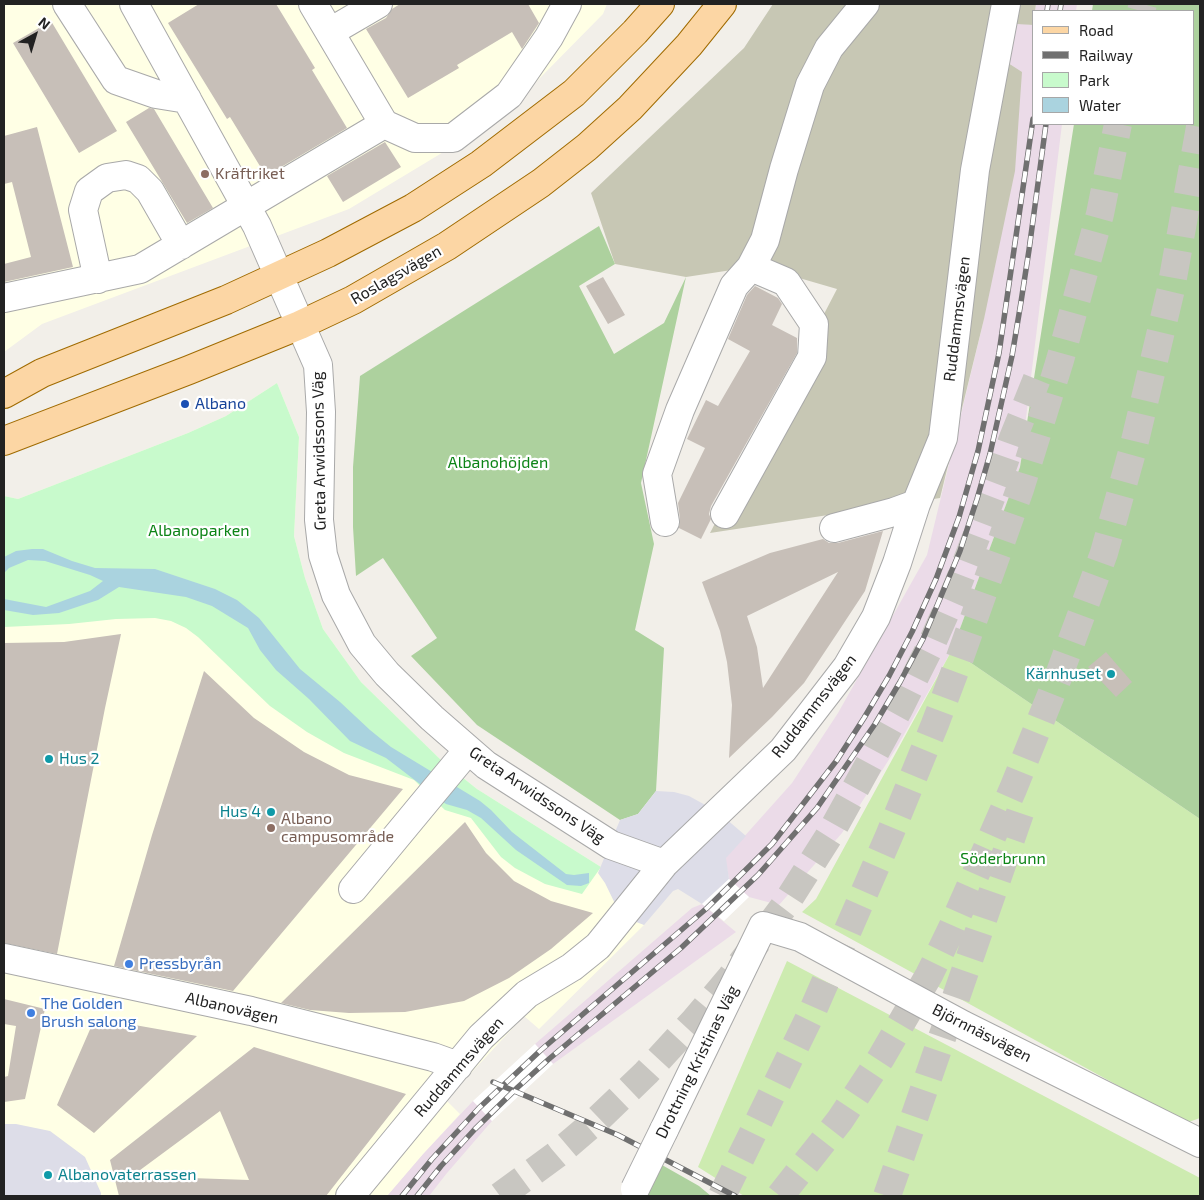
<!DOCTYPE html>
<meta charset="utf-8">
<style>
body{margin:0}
#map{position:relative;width:1204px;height:1200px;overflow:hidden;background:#f2efe9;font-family:"Exo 2",sans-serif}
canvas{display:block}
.frame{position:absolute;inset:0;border:5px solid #222;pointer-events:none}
.legend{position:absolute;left:1032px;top:10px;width:162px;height:115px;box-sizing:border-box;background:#fff;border:1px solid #a7a7a7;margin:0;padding:6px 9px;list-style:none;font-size:15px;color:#222}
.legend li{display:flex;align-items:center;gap:10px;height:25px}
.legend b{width:25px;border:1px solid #a7a7a7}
.north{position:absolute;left:10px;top:10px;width:50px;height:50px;-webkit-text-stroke:4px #fff;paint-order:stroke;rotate:39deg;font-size:14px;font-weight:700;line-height:20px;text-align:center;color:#222}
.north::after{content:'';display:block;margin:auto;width:18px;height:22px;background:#222;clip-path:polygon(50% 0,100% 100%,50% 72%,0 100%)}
</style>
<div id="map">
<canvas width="1204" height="1200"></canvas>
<div class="frame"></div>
<ul class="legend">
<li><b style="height:6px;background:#fcd6a4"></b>Road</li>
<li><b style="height:6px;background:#707070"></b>Railway</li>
<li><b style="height:14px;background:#c8facc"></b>Park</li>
<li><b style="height:14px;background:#aad3df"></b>Water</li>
</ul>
<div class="north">N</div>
</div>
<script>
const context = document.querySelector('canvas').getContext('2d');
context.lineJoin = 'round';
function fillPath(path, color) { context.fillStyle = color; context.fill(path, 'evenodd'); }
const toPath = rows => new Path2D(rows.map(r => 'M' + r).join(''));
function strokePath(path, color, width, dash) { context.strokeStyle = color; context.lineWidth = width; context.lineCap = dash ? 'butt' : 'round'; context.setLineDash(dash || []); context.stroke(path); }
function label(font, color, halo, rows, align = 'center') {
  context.font = font + ' "Exo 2",sans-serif'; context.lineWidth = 4.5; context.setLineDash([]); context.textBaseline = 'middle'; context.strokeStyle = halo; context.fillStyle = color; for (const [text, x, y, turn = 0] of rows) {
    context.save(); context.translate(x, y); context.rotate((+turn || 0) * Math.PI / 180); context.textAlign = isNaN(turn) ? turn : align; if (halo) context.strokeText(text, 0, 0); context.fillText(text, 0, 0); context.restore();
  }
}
const industrial = toPath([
 [1036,4,1077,4,1076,11,1035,11],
 [1017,23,1033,25,1033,124,1062,124,1020,467,952,650,897,747,842,833,779,905,749,897,729,879,725,858,792,783,838,713,927,555,984,319,1008,63],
 [702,904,736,932,553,1064,535,1044,692,908],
 [473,1101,492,1121,447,1173,429,1196,387,1196,423,1154]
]);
const education = toPath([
 [4,4,607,4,603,14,537,81,465,139,349,209,42,324,4,352],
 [277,383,299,437,294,536,305,578,323,629,361,682,442,761,477,789,601,867,644,925,539,1029,524,1016,446,1100,460,1114,423,1154,387,1196,4,1196,4,496,18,499,188,433,226,416]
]);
const construction = toPath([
 [773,4,1036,4,1035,11,1033,11,1033,25,1017,24,1008,63,1022,72,1015,171,984,319,940,498,710,533,837,289,758,266,686,277,615,264,591,193,744,48]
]);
const grass = toPath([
 [952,650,1200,819,1200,1118,1186,1123,802,912,816,899],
 [787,961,1200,1178,1200,1196,744,1196,698,1167]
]);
const forest = toPath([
 [1093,4,1200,4,1200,819,952,650,1020,467,1074,124,1193,124,1193,11,1092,11],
 [599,226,615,264,579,286,614,354,664,323,686,277,641,483,654,544,635,630,664,648,656,791,638,814,620,820,477,725,411,656,437,638,383,558,356,576,353,527,353,467,360,376],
 [662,1165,699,1186,711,1196,643,1196]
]);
const park = toPath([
 [277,383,299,437,294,536,305,578,323,629,361,682,442,761,477,789,601,867,582,894,545,884,515,868,501,857,471,818,445,810,414,780,344,753,307,732,270,706,198,637,186,628,171,621,155,618,116,619,69,624,4,627,4,496,18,499,188,433,226,416]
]);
const plaza = toPath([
 [656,791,674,792,689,796,718,812,746,836,726,858,729,879,702,904,678,889,673,891,644,925,621,916,605,883,598,873,620,820,638,814],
 [4,1124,16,1124,50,1131,85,1157,101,1193,101,1196,4,1196]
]);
const water = toPath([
 [32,549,43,549,72,561,95,568,155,569,215,589,237,600,259,618,300,669,340,702,370,730,391,747,480,801,491,810,512,832,566,874,574,875,589,873,589,883,581,886,567,885,516,850,481,818,467,810,446,804,386,758,350,741,309,699,276,670,260,650,248,628,212,606,186,597,119,587,98,600,59,613,33,615,4,610,4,599,46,607,90,591,103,581,90,575,45,561,28,560,9,568,4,573,4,557,16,551]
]);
const pier = toPath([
 [729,879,749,897,724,921,702,904],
 [535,1044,553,1064,492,1121,473,1101]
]);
const building = toPath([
 [199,4,276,4,315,68,312,70,347,128,266,176,230,117,227,119,168,23],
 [400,4,528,4,539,23,522,49,512,32,457,65,459,68,408,98,366,29,386,18,392,9],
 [51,21,117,131,79,153,13,43],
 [149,108,154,109,213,208,187,223,126,122],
 [37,127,73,267,4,282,4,264,31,257,12,182,4,184,4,136],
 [385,142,401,167,343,202,327,176],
 [603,277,625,315,608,324,586,286],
 [755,286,778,298,782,304,772,325,797,338,797,353,711,506,709,514,711,519,701,539,679,528,680,519,678,503,705,448,687,439,706,400,718,406,750,351,728,339,747,295],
 [883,531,865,591,838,632,804,683,772,717,729,758,732,705,727,662,720,631,702,582,770,553,823,539,829,543,838,543],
 [838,572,763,688,757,647,747,616],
 [121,634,105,708,57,954,4,943,4,643,64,642],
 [1106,652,1132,682,1116,697,1088,667],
 [204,671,254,718,304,752,349,775,403,789,233,991,114,966,152,835],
 [465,822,486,853,514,881,551,901,593,913,551,949,509,978,464,1001,405,1012,349,1013,310,1010,281,1003],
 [4,999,45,1009,25,1099,4,1102,4,1077,8,1076,16,1026,4,1024],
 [95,1018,197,1036,94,1133,57,1105],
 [254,1047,406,1094,326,1196,119,1196,110,1160],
 [220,1111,249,1180,132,1176]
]);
const highwayTunnel = toPath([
 [1141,11,1143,4],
 [500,1196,556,1155,598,1119,646,1073,694,1021,731,977,785,905,829,836,859,782,899,709,933,641,958,584,998,480,1013,438,1040,371],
 [722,1196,813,1010,889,836,935,724,958,663,1020,489,1060,360,1100,214,1118,124],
 [780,1196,840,1120,881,1058,929,975,951,930,1013,789,1059,675,1104,553,1134,445,1171,289,1200,127],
 [887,1196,1020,813]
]);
const minor = toPath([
 [67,4,116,80,156,94,187,99],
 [134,4,257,226,318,365,321,412,319,520,323,555,336,595,362,644,387,674,432,718,486,765,611,845,664,864],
 [330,32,378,4],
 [384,124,415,138,453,138,509,95,549,37,567,4],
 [98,279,83,210,89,191,107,178,126,175,138,179,150,191,181,245],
 [4,298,140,269,384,124,313,4],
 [725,514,812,357,814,324,786,282,751,267],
 [665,522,657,474,680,410,734,286,751,267,765,240,784,169,810,85,829,48,865,4],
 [834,528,894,512,916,504],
 [353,889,468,750],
 [4,958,251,1011,433,1057,458,1066],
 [664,1130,763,926,800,937,963,1025,1200,1143],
 [350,1196,481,1037,527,994,572,967,598,946,664,864,783,750,847,667,876,617,897,563,916,504,943,438,975,170,1006,4]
]);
const major = toPath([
 [4,394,42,373,226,300,328,253,413,208,481,164,574,93,635,32,660,4],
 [4,441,189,370,300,325,353,300,447,246,541,183,587,147,630,108,689,45,722,4]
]);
const rail = toPath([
 [1047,11,1048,4],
 [1060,11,1061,4],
 [493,1082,618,1135,735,1196],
 [402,1196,432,1159,479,1108,541,1050,707,908,772,844,837,760,864,718,889,676,912,632,936,579,959,517,978,451,999,353,1033,119],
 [417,1196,441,1166,475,1129,518,1087,549,1059,681,948,758,875,817,808,875,724,900,682,923,639,960,551,977,499,990,454,1012,356,1021,302,1029,250,1046,124]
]);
const minorBridge = toPath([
 [635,1189,664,1130]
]);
const markers = [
 [205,174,5,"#8d6e63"],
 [185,404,5,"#1a4fb4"],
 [1111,674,5,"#0f9aa8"],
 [49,759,5,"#0f9aa8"],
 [271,812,5,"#0f9aa8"],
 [271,828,5,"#8d6e63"],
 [129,964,5,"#3f7fe0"],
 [31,1013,5,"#3f7fe0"],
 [48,1175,5,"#0f9aa8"]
];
const educationNames = [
 ["Kräftriket",215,174],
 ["Albano",281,819],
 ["campusområde",281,837]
];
const streetNames = [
 ["Roslagsvägen",396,275,-30],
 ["Ruddammsvägen",957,319,-83],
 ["Greta Arwidssons Väg",319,451,-91],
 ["Ruddammsvägen",814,706,-52],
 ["Greta Arwidssons Väg",537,795,34],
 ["Albanovägen",232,1008,13],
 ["Björnnäsvägen",982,1033,27],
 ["Drottning Kristinas Väg",697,1062,-64],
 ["Ruddammsvägen",459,1067,-49]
];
const transitNames = [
 ["Albano",195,404]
];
const parkNames = [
 ["Albanohöjden",498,463],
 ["Albanoparken",199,531],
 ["Söderbrunn",1003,859]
];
const cultureNames = [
 ["Kärnhuset",1101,674],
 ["Hus 2",59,759,"left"],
 ["Hus 4",261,812],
 ["Albanovaterrassen",58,1175,"left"]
];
const shopNames = [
 ["Pressbyrån",139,964],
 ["The Golden",41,1004],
 ["Brush salong",41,1022]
];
fillPath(industrial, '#ebdbe8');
fillPath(education, '#ffffe5');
fillPath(construction, '#c7c7b4');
fillPath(grass, '#cdebb0');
fillPath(forest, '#add19e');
fillPath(park, '#c8facc');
fillPath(plaza, '#dddde8');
fillPath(water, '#aad3df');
fillPath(pier, '#fff');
fillPath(building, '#c7bfb8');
strokePath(highwayTunnel, '#c8c6c1', 28, [28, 14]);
strokePath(minor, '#a9a9a9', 30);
strokePath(major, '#a06b00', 30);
strokePath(minor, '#fff', 28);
strokePath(major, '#fcd6a4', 28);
strokePath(rail, '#707070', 5.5);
strokePath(rail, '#fff', 4, [11]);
strokePath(minorBridge, '#a9a9a9', 30, []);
strokePath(minorBridge, '#fff', 28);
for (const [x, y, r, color] of markers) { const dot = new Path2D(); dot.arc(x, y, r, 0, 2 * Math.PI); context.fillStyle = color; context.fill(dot); strokePath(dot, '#fff', 2); }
label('16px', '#785e54', '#fff', educationNames, 'left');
label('16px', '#222', '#fff', streetNames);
label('16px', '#164399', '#fff', transitNames, 'left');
label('16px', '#0c8416', '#fff', parkNames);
label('16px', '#0d838f', '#fff', cultureNames, 'right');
label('16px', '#366cbe', '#fff', shopNames, 'left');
</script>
